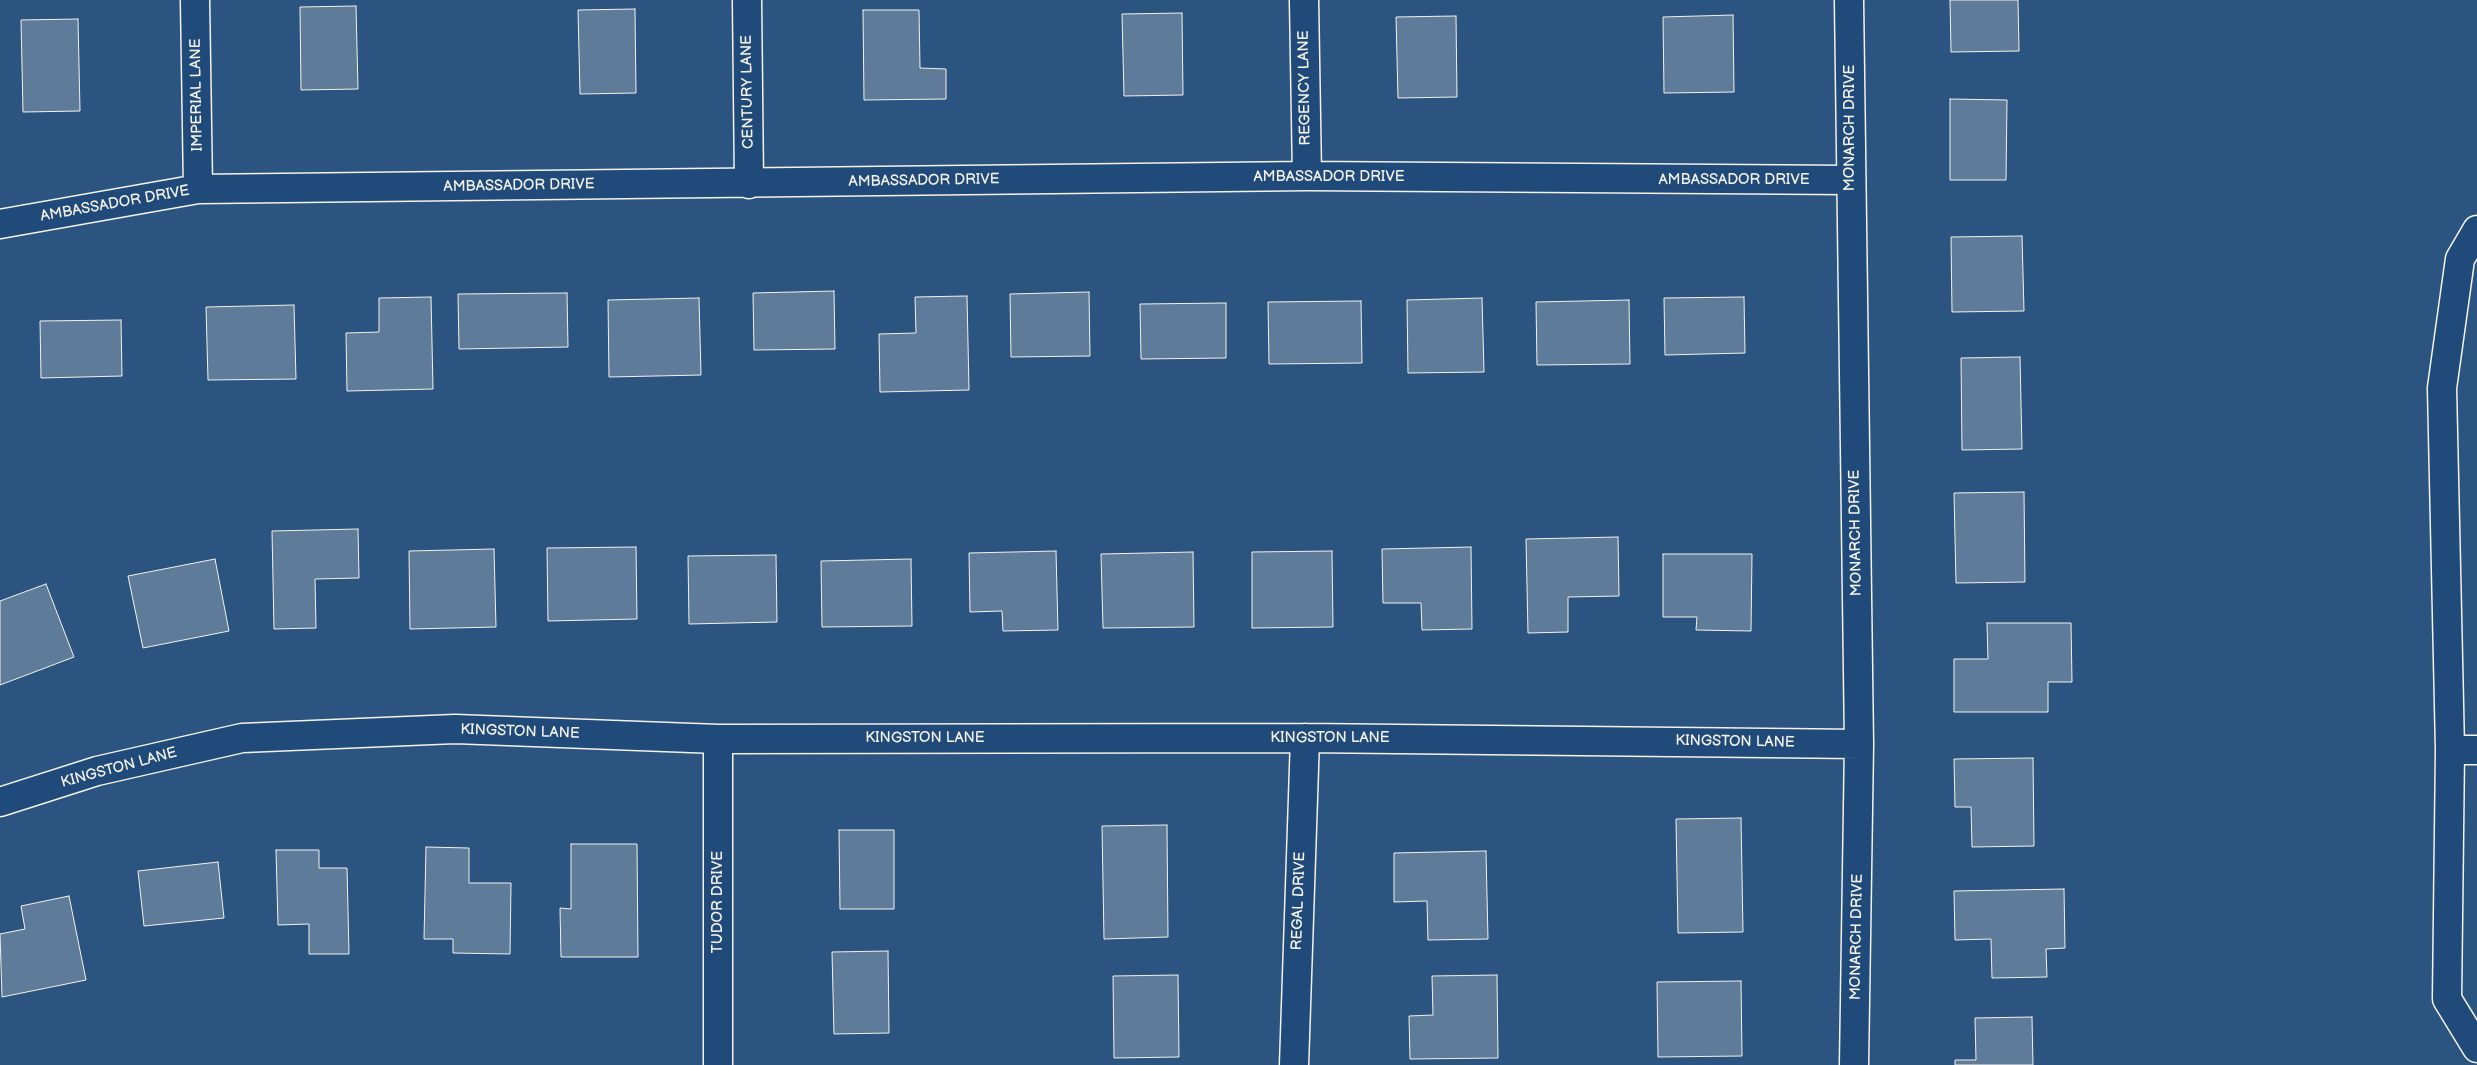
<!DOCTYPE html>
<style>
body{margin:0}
canvas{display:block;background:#2c5481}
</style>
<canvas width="2477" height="1065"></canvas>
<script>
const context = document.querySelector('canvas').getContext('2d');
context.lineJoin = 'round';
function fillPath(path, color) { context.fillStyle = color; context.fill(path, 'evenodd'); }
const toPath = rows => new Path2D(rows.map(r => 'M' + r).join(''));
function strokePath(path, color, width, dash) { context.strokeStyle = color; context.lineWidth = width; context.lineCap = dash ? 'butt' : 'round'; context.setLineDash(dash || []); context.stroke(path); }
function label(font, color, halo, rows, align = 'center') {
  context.font = font + ' "Balsamiq Sans",sans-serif'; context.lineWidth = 5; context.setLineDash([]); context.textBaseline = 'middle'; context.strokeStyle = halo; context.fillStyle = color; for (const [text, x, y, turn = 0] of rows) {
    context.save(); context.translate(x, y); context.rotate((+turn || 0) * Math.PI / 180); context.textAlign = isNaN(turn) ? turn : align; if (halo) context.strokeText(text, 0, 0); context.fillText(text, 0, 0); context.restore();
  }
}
const building = toPath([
 [1950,0,2018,0,2019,51,1951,52,1950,0],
 [356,6,358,89,301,90,300,7,356,6],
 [635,9,636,93,580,94,578,10,635,9],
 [863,10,919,10,920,68,946,69,946,99,864,100,863,10],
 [1182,13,1183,95,1124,96,1122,14,1182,13],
 [1733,15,1734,92,1664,93,1663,17,1733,15],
 [1456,16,1457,97,1398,98,1396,17,1456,16],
 [78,19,80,111,23,112,21,20,78,19],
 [1950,99,2007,100,2006,180,1950,180,1950,99],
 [2022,236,2024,311,1952,312,1951,237,2022,236],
 [834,291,835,349,754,350,753,293,834,291],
 [1089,292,1090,356,1011,357,1010,294,1089,292],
 [567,293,568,347,459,349,458,294,567,293],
 [967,296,969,390,880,392,879,334,916,333,915,297,967,296],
 [431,297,433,389,347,391,346,333,379,332,379,298,431,297],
 [1744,297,1745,353,1665,355,1664,298,1744,297],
 [699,298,701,375,609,377,608,300,699,298],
 [1482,298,1484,372,1408,373,1407,300,1482,298],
 [1629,300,1630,364,1537,365,1536,302,1629,300],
 [1361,301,1362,363,1269,364,1268,302,1361,301],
 [1226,303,1226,358,1141,359,1140,304,1226,303],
 [294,305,296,379,208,380,206,307,294,305],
 [121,320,122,376,41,378,40,321,121,320],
 [2020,357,2022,449,1962,450,1961,358,2020,357],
 [2024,492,2025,582,1956,583,1954,493,2024,492],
 [358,529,359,578,315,579,316,628,274,629,272,531,358,529],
 [1618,537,1619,596,1568,597,1568,632,1528,633,1526,539,1618,537],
 [636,547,637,619,548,621,547,548,636,547],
 [1471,547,1472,629,1422,630,1421,603,1383,603,1382,549,1471,547],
 [494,549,496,627,410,629,409,551,494,549],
 [1056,551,1058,630,1003,631,1002,611,970,612,969,553,1056,551],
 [1332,551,1333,627,1252,628,1252,552,1332,551],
 [1193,552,1194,627,1103,628,1101,554,1193,552],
 [1663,554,1752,554,1751,631,1696,630,1697,617,1663,617,1663,554],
 [776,555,777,622,689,624,688,556,776,555],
 [215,559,229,631,143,648,128,576,215,559],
 [911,559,912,626,822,627,821,561,911,559],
 [46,584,74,657,0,685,0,601,46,584],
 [1987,623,2071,623,2072,682,2048,682,2048,712,1954,712,1954,659,1988,659,1987,623],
 [2033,758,2034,846,1972,847,1971,807,1955,807,1954,759,2033,758],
 [1741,818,1743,932,1678,933,1676,819,1741,818],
 [1167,825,1168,937,1104,939,1102,826,1167,825],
 [839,830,894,830,894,909,840,909,839,830],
 [571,844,637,844,638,957,561,957,560,908,571,909,571,844],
 [426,847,469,848,469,883,511,883,510,954,453,953,453,939,424,939,426,847],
 [276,850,319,850,319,868,347,868,349,954,309,954,309,924,278,925,276,850],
 [1486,851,1488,939,1428,940,1427,901,1394,902,1394,853,1486,851],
 [218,862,224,918,144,926,138,871,218,862],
 [2064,889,2065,948,2046,949,2047,977,1992,978,1991,939,1955,940,1954,891,2064,889],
 [69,896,86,980,2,997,0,934,25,929,21,906,69,896],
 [888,951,889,1033,834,1034,832,952,888,951],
 [1178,975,1179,1057,1114,1058,1113,976,1178,975],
 [1497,975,1498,1058,1410,1059,1409,1016,1433,1015,1432,976,1497,975],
 [1741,981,1742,1056,1658,1057,1657,982,1741,981],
 [2032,1017,2033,1065,1955,1065,1955,1060,1976,1060,1975,1018,2032,1017]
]);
const street = toPath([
 [195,0,198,189],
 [747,0,749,184],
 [1304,0,1307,176],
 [1849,0,1859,744,1854,1065],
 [0,224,198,189,1307,176,1850,180],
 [2477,230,2460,259,2442,388,2450,750,2447,999,2477,1048],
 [718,739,718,1065],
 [2450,750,2477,750],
 [0,802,97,771,242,738,455,729,718,739,1305,738,1859,744],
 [1294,1065,1305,738]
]);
const streetNames = [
 ["REGENCY LANE",1305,88,-91],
 ["CENTURY LANE",748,92,-91],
 ["IMPERIAL LANE",197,95,-91],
 ["MONARCH DRIVE",1850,128,-90],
 ["AMBASSADOR DRIVE",1329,177],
 ["AMBASSADOR DRIVE",1734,180],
 ["AMBASSADOR DRIVE",924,181,-1],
 ["AMBASSADOR DRIVE",519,186,-1],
 ["AMBASSADOR DRIVE",115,204,-10],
 ["MONARCH DRIVE",1856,533,-91],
 ["KINGSTON LANE",520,732,2],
 ["KINGSTON LANE",925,738],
 ["KINGSTON LANE",1330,738],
 ["KINGSTON LANE",1735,742,1],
 ["KINGSTON LANE",119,768,-15],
 ["REGAL DRIVE",1299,901,-88],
 ["TUDOR DRIVE",718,902,-90],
 ["MONARCH DRIVE",1857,937,-89]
];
fillPath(building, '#5e7b9a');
strokePath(building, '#f4f1e8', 1);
strokePath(street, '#f4f1e8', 31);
strokePath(street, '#1f4a7a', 28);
label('15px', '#f4f1e8', '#1f4a7a', streetNames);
</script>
